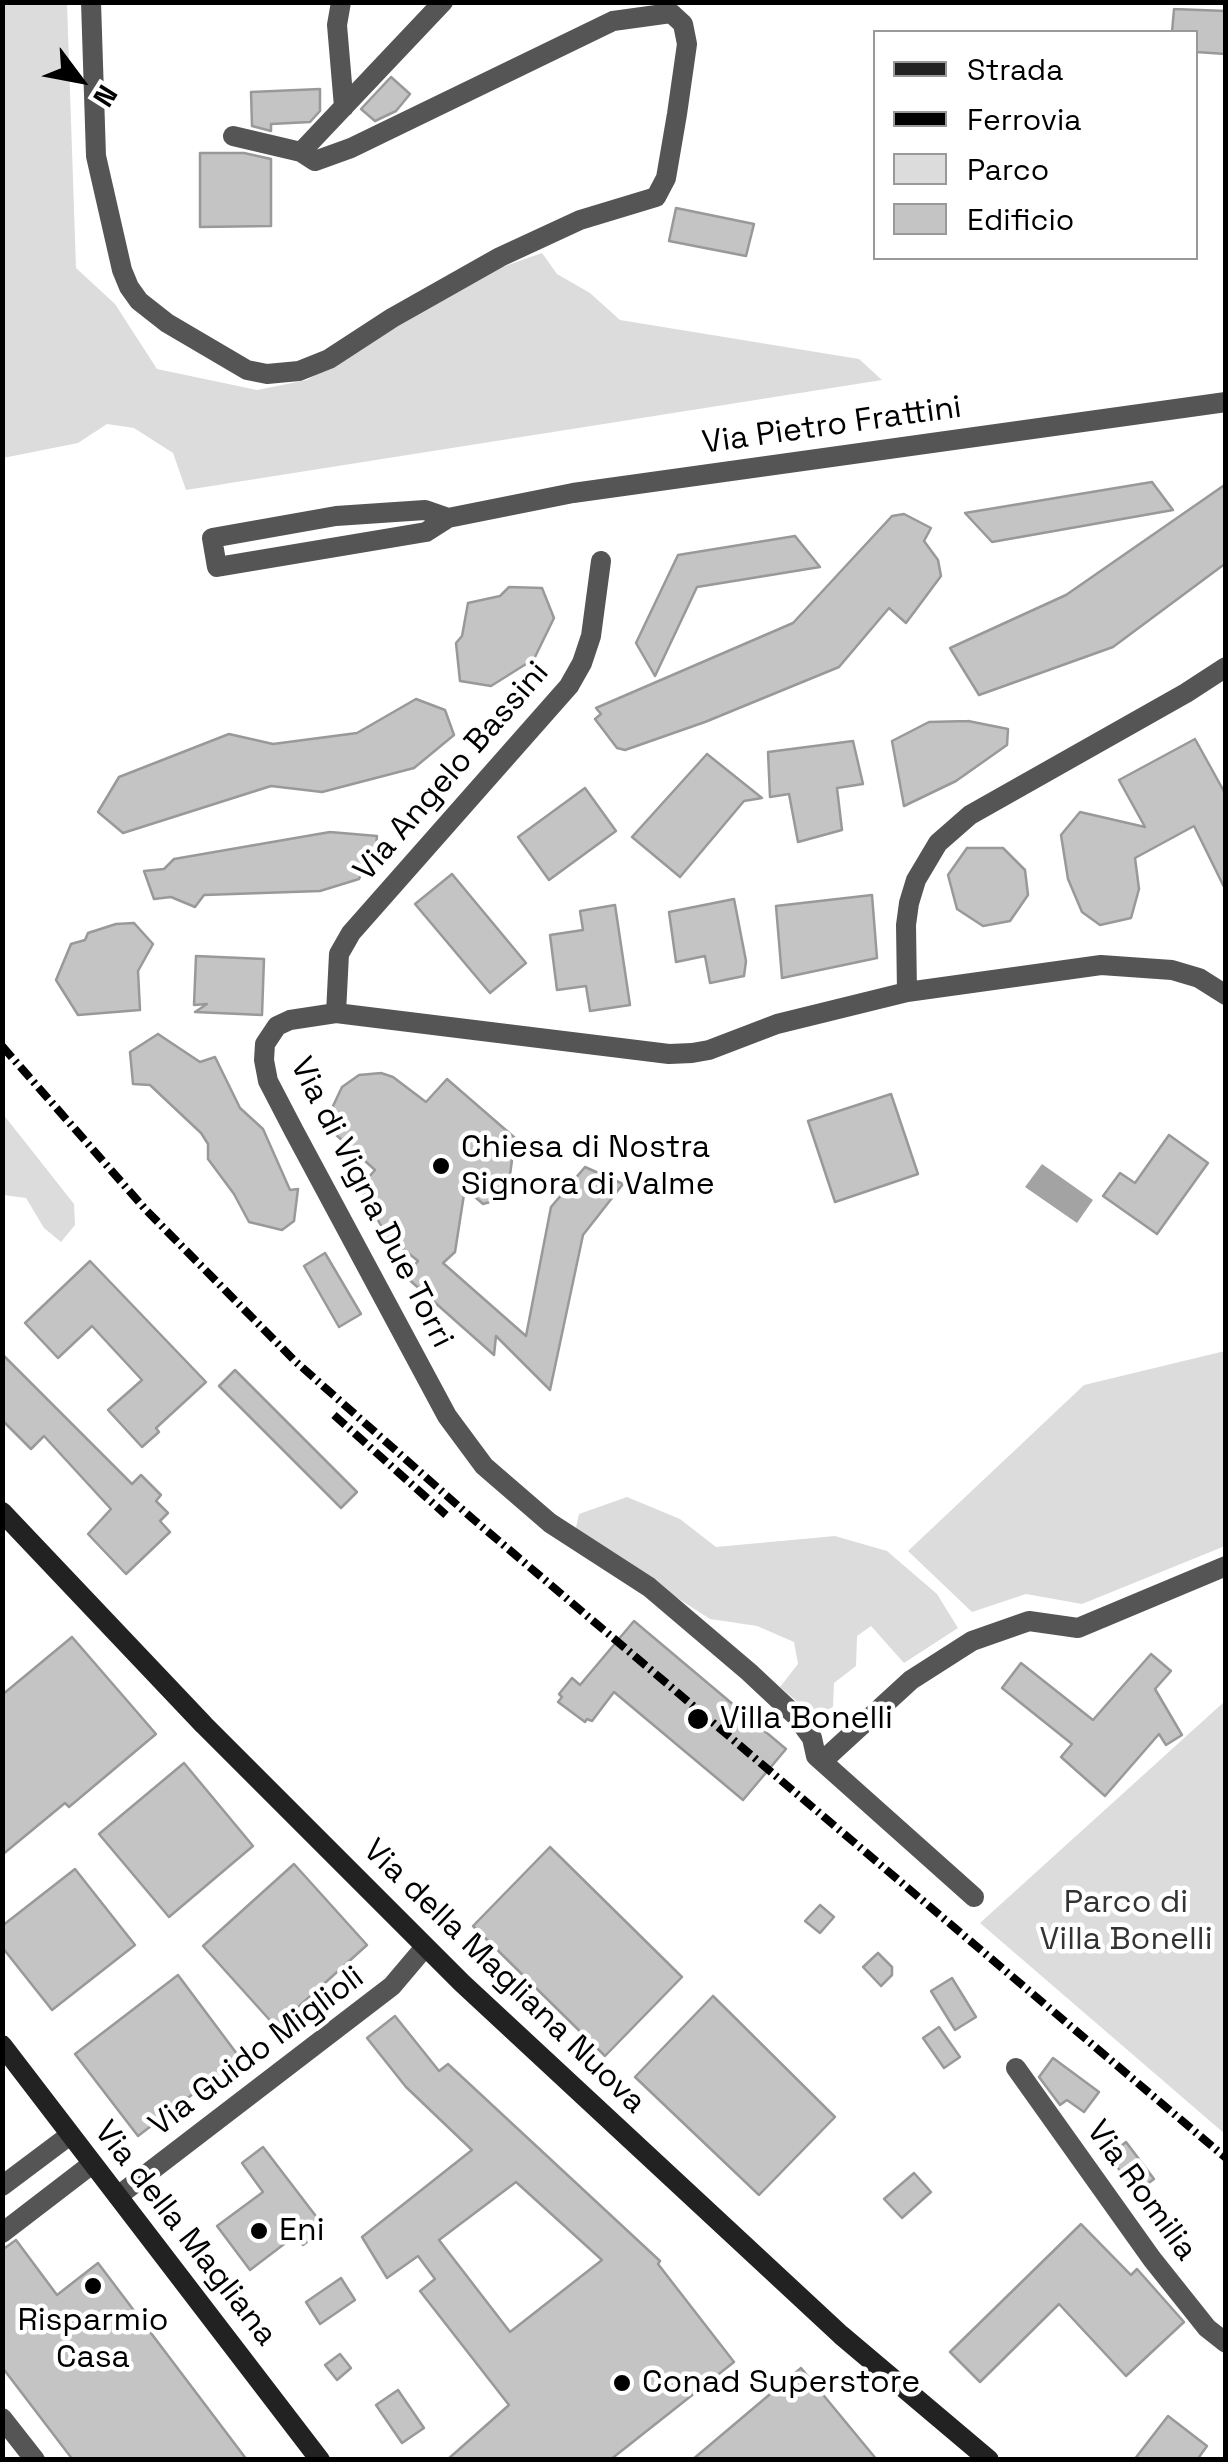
<!DOCTYPE html>
<style>
body{margin:0}
#map{position:relative;width:1228px;height:2462px;overflow:hidden;background:#fff;font-family:"Space Grotesk",sans-serif}
canvas{display:block}
.frame{position:absolute;inset:0;border:5px solid #000;pointer-events:none}
.legend{position:absolute;left:873px;top:30px;width:325px;height:230px;box-sizing:border-box;background:#fff;border:2px solid #999;margin:0;padding:12px 18px;list-style:none;font-size:30px;color:#000}
.legend li{display:flex;align-items:center;gap:20px;height:50px}
.legend b{width:50px;border:2px solid #999}
.north{position:absolute;left:30px;top:30px;width:100px;height:100px;-webkit-text-stroke:8px #fff;paint-order:stroke;rotate:122deg;font-size:28px;font-weight:700;line-height:40px;text-align:center;color:#000}
.north::after{content:'';display:block;margin:auto;width:35px;height:45px;background:#000;clip-path:polygon(50% 0,100% 100%,50% 72%,0 100%)}
</style>
<div id="map">
<canvas width="1228" height="2462"></canvas>
<div class="frame"></div>
<ul class="legend">
<li><b style="height:12px;background:#222"></b>Strada</li>
<li><b style="height:12px;background:#000"></b>Ferrovia</li>
<li><b style="height:28px;background:#dcdcdc"></b>Parco</li>
<li><b style="height:28px;background:#c4c4c4"></b>Edificio</li>
</ul>
<div class="north">N</div>
</div>
<script>
const context = document.querySelector('canvas').getContext('2d');
context.lineJoin = 'round';
function fillPath(path, color) { context.fillStyle = color; context.fill(path, 'evenodd'); }
const toPath = rows => new Path2D(rows.map(r => 'M' + r).join(''));
function strokePath(path, color, width, dash) { context.strokeStyle = color; context.lineWidth = width; context.lineCap = dash ? 'butt' : 'round'; context.setLineDash(dash || []); context.stroke(path); }
function label(font, color, halo, rows, align = 'center') {
  context.font = font + ' "Space Grotesk",sans-serif'; context.lineWidth = 9; context.setLineDash([]); context.textBaseline = 'middle'; context.strokeStyle = halo; context.fillStyle = color; for (const [text, x, y, turn = 0] of rows) {
    context.save(); context.translate(x, y); context.rotate((+turn || 0) * Math.PI / 180); context.textAlign = isNaN(turn) ? turn : align; if (halo) context.strokeText(text, 0, 0); context.fillText(text, 0, 0); context.restore();
  }
}
const green = toPath([
 [3,3,67,3,76,268,115,304,157,369,257,390,307,380,491,271,542,253,557,274,590,293,620,320,859,359,882,380,186,490,173,453,134,428,107,424,78,443,3,458],
 [3,1114,74,1204,75,1225,61,1242,44,1228,26,1198,3,1195],
 [1225,1351,1225,1546,1082,1604,1026,1594,972,1612,908,1551,1084,1385],
 [627,1497,680,1519,716,1547,835,1536,887,1551,937,1594,958,1628,904,1663,871,1626,857,1636,856,1666,834,1683,833,1707,814,1716,780,1687,798,1664,794,1642,757,1626,710,1619,575,1532,579,1514],
 [1225,1701,1225,2134,980,1923]
]);
const water = toPath([
 [1042,1164,1093,1200,1077,1223,1025,1187]
]);
const building = toPath([
 [1174,9,1226,11,1226,54,1196,52,1196,32,1172,32,1174,9],
 [391,77,410,94,396,111,375,121,361,109,391,77],
 [320,89,320,111,310,122,271,124,271,131,252,126,251,92,320,89],
 [200,153,244,153,271,159,271,226,200,227,200,153],
 [676,208,754,224,746,256,669,241,676,208],
 [1152,482,1173,510,992,542,965,513,1152,482],
 [1226,484,1226,563,1113,647,979,695,950,648,1066,595,1226,484],
 [904,514,931,528,924,541,938,560,941,576,906,623,889,608,839,667,705,722,625,750,617,748,595,719,601,714,596,708,793,623,892,516,904,514],
 [795,536,820,567,697,587,655,676,636,643,678,555,795,536],
 [509,587,542,588,554,618,534,659,491,686,460,681,456,643,462,636,468,603,500,596,509,587],
 [416,699,445,710,454,735,414,768,322,792,271,786,123,833,98,812,119,777,229,734,273,744,357,733,416,699],
 [968,721,1008,729,1007,745,956,781,904,806,892,741,929,722,968,721],
 [1195,739,1226,795,1226,891,1194,826,1135,858,1139,889,1131,918,1100,925,1082,912,1068,879,1061,835,1080,812,1145,827,1119,780,1195,739],
 [853,741,863,784,837,788,842,830,798,842,789,794,770,797,768,752,853,741],
 [707,754,762,798,744,801,680,877,632,837,707,754],
 [585,788,616,831,549,880,518,837,585,788],
 [330,832,377,836,375,857,368,860,359,879,320,891,204,895,195,907,171,897,154,899,144,871,164,869,174,859,330,832],
 [967,848,1003,848,1025,870,1028,895,1010,921,983,926,957,909,948,875,967,848],
 [452,874,526,963,490,993,415,904,452,874],
 [872,895,877,958,782,978,776,906,872,895],
 [734,899,746,961,744,976,710,983,705,956,676,962,669,912,734,899],
 [615,905,630,1005,590,1011,586,986,557,990,550,935,583,930,580,911,615,905],
 [134,923,153,944,138,971,140,1010,78,1015,56,980,71,944,85,940,88,933,116,924,134,923],
 [196,956,264,959,262,1015,195,1012,207,1004,194,1005,196,956],
 [158,1034,200,1062,215,1057,240,1108,263,1129,290,1190,298,1189,294,1221,282,1230,249,1222,234,1194,208,1159,208,1144,201,1133,150,1085,133,1084,130,1052,158,1034],
 [381,1073,393,1077,426,1102,447,1079,515,1138,507,1197,483,1204,465,1188,455,1252,443,1263,526,1336,551,1207,585,1167,623,1184,583,1235,550,1390,496,1336,494,1355,405,1276,418,1261,386,1235,360,1187,375,1170,334,1133,333,1106,342,1087,359,1075,381,1073],
 [891,1094,918,1174,835,1202,808,1121,891,1094],
 [1169,1135,1208,1163,1157,1234,1103,1196,1120,1173,1135,1183,1169,1135],
 [325,1253,361,1314,339,1327,304,1266,325,1253],
 [90,1261,206,1382,156,1428,159,1432,142,1447,108,1410,142,1380,92,1326,58,1358,25,1323,90,1261],
 [2,1354,132,1484,141,1475,161,1495,156,1501,168,1513,160,1521,170,1532,126,1574,88,1534,111,1509,44,1436,31,1449,2,1420,2,1354],
 [235,1370,357,1492,341,1508,219,1386,235,1370],
 [634,1621,786,1749,743,1800,614,1692,592,1721,587,1719,585,1722,558,1702,562,1697,559,1694,572,1678,580,1685,634,1621],
 [72,1637,156,1734,69,1807,65,1803,2,1855,2,1695,72,1637],
 [1151,1654,1171,1671,1155,1689,1182,1735,1166,1745,1159,1734,1105,1796,1061,1757,1072,1744,1002,1688,1021,1663,1093,1720,1151,1654],
 [184,1763,253,1846,169,1917,99,1834,184,1763],
 [550,1847,682,1977,605,2056,473,1926,550,1847],
 [294,1864,367,1945,276,2027,203,1946,294,1864],
 [75,1869,135,1945,52,2010,2,1947,2,1926,75,1869],
 [820,1905,834,1917,820,1933,805,1921,820,1905],
 [878,1953,892,1967,892,1975,881,1986,863,1967,878,1953],
 [178,1975,240,2058,138,2136,75,2054,178,1975],
 [952,1978,976,2017,955,2030,931,1991,952,1978],
 [713,1996,835,2117,759,2195,635,2077,713,1996],
 [395,2016,439,2071,448,2064,660,2261,658,2264,734,2362,610,2460,447,2460,509,2405,420,2291,435,2279,418,2256,387,2278,362,2237,472,2150,406,2087,367,2038,395,2016],
 [516,2182,602,2260,510,2332,439,2240,516,2182],
 [939,2027,960,2057,944,2068,923,2038,939,2027],
 [1053,2058,1099,2092,1084,2112,1067,2100,1060,2105,1039,2077,1053,2058],
 [1126,2142,1154,2179,1136,2192,1109,2156,1126,2142],
 [263,2147,325,2228,303,2245,296,2235,250,2270,217,2226,263,2192,242,2163,263,2147],
 [914,2173,931,2192,902,2218,884,2199,914,2173],
 [1081,2224,1131,2275,1137,2269,1184,2322,1126,2376,1059,2304,980,2382,950,2352,1081,2224],
 [16,2240,57,2295,98,2263,247,2460,73,2460,2,2367,2,2250,16,2240],
 [341,2278,355,2300,320,2324,306,2302,341,2278],
 [340,2354,351,2368,337,2380,325,2365,340,2354],
 [801,2368,877,2460,692,2460,801,2368],
 [398,2390,424,2428,402,2443,376,2405,398,2390],
 [1168,2416,1207,2446,1197,2460,1134,2460,1168,2416]
]);
const street = toPath([
 [91,2,96,156,122,270,129,287,139,301,167,323,247,370,267,374,299,371,329,359,392,318,500,257,580,220,656,197,666,178,677,114,687,44,683,24,671,13,613,21,351,148,315,161,301,152,233,136],
 [341,2,337,25,344,107],
 [301,152,443,2],
 [448,518,425,510,336,516,212,538,217,567,426,532,448,518,573,493,1226,402],
 [907,992,906,925,909,903,916,880,938,843,970,815,1186,693,1226,667],
 [336,1013,339,954,351,933,569,686,582,663,591,636,601,561],
 [816,1756,828,1756,911,1680,972,1641,1029,1621,1078,1628,1226,1566],
 [974,1897,816,1756,812,1738,796,1716,749,1672,649,1587,550,1523,484,1466,447,1416,294,1131,268,1081,264,1060,265,1044,277,1026,290,1020,336,1013,669,1054,692,1053,709,1050,777,1024,907,992,1101,965,1172,970,1199,978,1226,995],
 [1016,2068,1152,2259,1207,2328,1226,2343],
 [2,2186,70,2135],
 [118,2196,392,1986,425,1947],
 [2,2233,92,2164],
 [2,2418,35,2460]
]);
const secondary = toPath([
 [2,1512,204,1725,462,1983,841,2335,989,2460],
 [2,2045,320,2460]
]);
const rail = toPath([
 [2,1046,146,1210,295,1361,473,1519,1226,2158],
 [334,1415,446,1515]
]);
const markers = [
 [441,1166,10,"#000"],
 [698,1719,12,"#000"],
 [259,2231,10,"#000"],
 [93,2286,10,"#000"],
 [622,2383,10,"#000"]
];
const streetNames = [
 ["Via Pietro Frattini",832,426,-8],
 ["Via Angelo Bassini",452,772,-49],
 ["Via di Vigna Due Torri",371,1203,63],
 ["Via della Magliana Nuova",504,1977,44],
 ["Via Guido Miglioli",257,2052,-37],
 ["Via Romilia",1141,2191,54],
 ["Via della Magliana",185,2234,52]
];
const poiNames = [
 ["Chiesa di Nostra",461,1148],
 ["Signora di Valme",461,1185],
 ["Villa Bonelli",720,1719],
 ["Eni",279,2231],
 ["Risparmio",93,2321,"center"],
 ["Casa",93,2358,"center"],
 ["Conad Superstore",642,2383]
];
const parkNames = [
 ["Parco di",1126,1903],
 ["Villa Bonelli",1126,1940]
];
fillPath(green, '#dcdcdc');
fillPath(water, '#a3a3a3');
fillPath(building, '#c4c4c4');
strokePath(building, '#999', 2.5);
strokePath(street, '#555', 20);
strokePath(secondary, '#222', 20);
strokePath(rail, '#000', 8, [15, 5, 2.5, 5]);
for (const [x, y, r, color] of markers) { const dot = new Path2D(); dot.arc(x, y, r, 0, 2 * Math.PI); context.fillStyle = color; context.fill(dot); strokePath(dot, '#fff', 4); }
label('32px', '#000', '#fff', streetNames);
label('32px', '#000', '#fff', poiNames, 'left');
label('32px', '#333', '#fff', parkNames);
</script>
